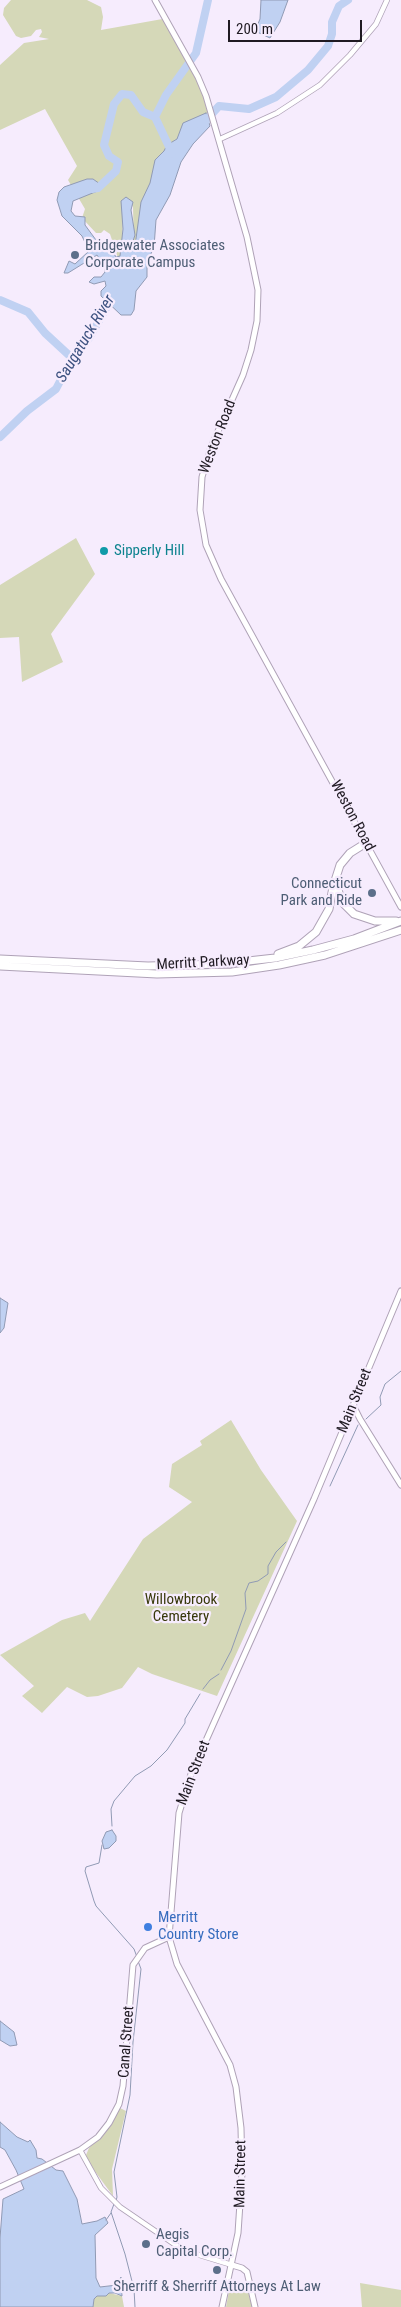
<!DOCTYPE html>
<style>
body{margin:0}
#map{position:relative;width:401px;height:2307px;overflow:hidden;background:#f6ecfd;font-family:"Roboto Condensed",sans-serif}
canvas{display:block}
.scale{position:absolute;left:228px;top:20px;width:134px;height:22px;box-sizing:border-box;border:2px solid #1f1a22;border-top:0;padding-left:6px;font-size:15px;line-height:18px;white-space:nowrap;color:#1f1a22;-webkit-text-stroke:4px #f6ecfd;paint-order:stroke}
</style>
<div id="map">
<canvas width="401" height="2307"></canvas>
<div class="scale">200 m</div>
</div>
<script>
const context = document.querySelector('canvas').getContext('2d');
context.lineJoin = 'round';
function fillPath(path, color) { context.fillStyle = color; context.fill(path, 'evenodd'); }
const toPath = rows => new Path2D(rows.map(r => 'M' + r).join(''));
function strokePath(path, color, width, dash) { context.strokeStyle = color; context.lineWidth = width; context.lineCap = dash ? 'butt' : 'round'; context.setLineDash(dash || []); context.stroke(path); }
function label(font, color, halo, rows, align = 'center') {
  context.font = font + ' "Roboto Condensed",sans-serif'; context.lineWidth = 4.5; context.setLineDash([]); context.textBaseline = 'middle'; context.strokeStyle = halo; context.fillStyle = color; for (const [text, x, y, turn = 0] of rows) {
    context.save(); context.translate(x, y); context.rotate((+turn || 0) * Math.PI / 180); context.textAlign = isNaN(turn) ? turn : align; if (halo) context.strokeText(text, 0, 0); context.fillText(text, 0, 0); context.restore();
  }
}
const green = toPath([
 [11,0,87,0,101,7,103,17,101,30,168,18,200,76,214,114,208,122,193,128,139,241,134,248,133,207,129,201,123,213,122,255,119,261,110,234,104,230,101,233,96,233,82,218,85,209,68,180,77,166,45,109,0,130,0,65,24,43,49,39,39,37,42,32,41,29,36,30,31,36,21,38,16,36,3,15,4,8],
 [76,538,95,574,51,634,63,662,22,682,19,637,0,638,0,585],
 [231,1420,261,1470,297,1521,217,1696,152,1674,138,1667,122,1688,98,1696,87,1697,67,1687,42,1713,22,1696,34,1686,0,1655,62,1620,85,1613,90,1621,143,1539,192,1502,169,1487,172,1464,202,1445,200,1441],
 [120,2108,126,2111,112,2169,113,2196,91,2166,86,2155,89,2148,110,2127],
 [360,2283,401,2290,401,2307,362,2307],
 [229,2291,248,2291,252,2307,226,2307],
 [109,2293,122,2296,124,2307,93,2307,94,2299,97,2295,105,2296]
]);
const water = toPath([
 [261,0,288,0,280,22,270,38,255,31,260,19,261,0],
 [206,113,210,126,193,144,181,162,170,195,156,220,154,247,147,263,147,277,136,291,134,310,131,315,121,315,101,296,101,291,106,286,105,281,94,284,89,282,94,277,101,277,105,272,105,268,97,255,68,273,64,273,69,261,75,264,89,251,82,236,62,216,57,200,59,192,64,187,87,179,93,179,100,184,100,190,73,201,71,211,75,216,85,217,85,225,96,240,102,247,111,249,116,257,120,256,123,229,121,201,126,197,133,202,131,210,135,235,132,244,135,246,141,202,150,183,155,160,164,151,167,145,177,139,183,123,206,113],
 [0,1298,8,1303,4,1328,0,1333,0,1298],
 [112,1830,116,1836,116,1841,109,1848,104,1849,102,1841,106,1832,112,1830],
 [0,2021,14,2032,17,2045,10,2046,0,2040,0,2021],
 [0,2122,17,2137,28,2142,30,2140,36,2150,37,2158,42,2159,56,2170,63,2171,77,2199,82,2224,97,2221,105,2217,108,2223,95,2235,96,2278,100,2287,117,2285,121,2277,122,2296,115,2293,109,2293,106,2296,97,2296,94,2299,93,2307,0,2307,0,2238,3,2199,24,2189,16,2170,5,2150,0,2147,0,2122]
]);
const stream = toPath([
 [366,1419,381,1405,380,1397,385,1384,401,1371],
 [330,1486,358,1425],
 [221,1670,231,1651,246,1609,245,1593,249,1583,258,1581,268,1574,268,1566,276,1552,286,1542],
 [203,1689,210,1680,219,1674],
 [112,1826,111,1809,114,1801,135,1776,151,1766,167,1750,185,1723,185,1719,200,1694],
 [102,1845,99,1863,86,1867,85,1871,94,1901,96,1906,134,1949,137,1957],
 [116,2201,117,2197,114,2172,130,2095,133,2042,141,1969,138,1961],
 [114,2204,111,2212,125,2254,134,2289,135,2307],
 [106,2220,111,2213]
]);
const river = toPath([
 [155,117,166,95,196,53,208,0],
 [201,126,219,106,249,109,276,97,308,70,328,46,332,34,332,22,339,6,348,0],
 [92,189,98,188,116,171,118,162,109,156,104,145,114,104,122,94,131,95,143,112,155,117,172,153],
 [0,300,28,312,45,333,72,358],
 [0,437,27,411,56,389,72,358,89,338,113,296]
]);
const tertiary = toPath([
 [220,139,277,113,320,85,350,55,376,24,387,0],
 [80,2150,101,2188,120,2207,183,2250,232,2265]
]);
const secondary = toPath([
 [155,0,198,77,206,96,247,237,258,290,257,321,251,350,243,375,211,447,202,477,200,510,206,545,221,579,401,907],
 [353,1405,360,1419,401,1485],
 [0,2187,80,2150,98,2137,109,2123,119,2104,123,2086,133,1965,145,1948,169,1937],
 [232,2265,242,2268,247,2272,255,2307],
 [222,2307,238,2233,242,2173,241,2128,236,2087,230,2065,177,1964,169,1937,179,1813,191,1774,314,1499,401,1291]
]);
const motorway = toPath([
 [336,881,341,901,354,914,375,921,396,921],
 [278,954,299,946,316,932,329,909,333,887,340,865,350,853,366,843],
 [0,959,148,966,221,964,275,958,313,950,354,939,401,921],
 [0,966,157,974,232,972,279,965,325,955,401,930]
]);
const markers = [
 [75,255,5,"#5c6f8a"],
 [104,551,5,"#0f9aa8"],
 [372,893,5,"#5c6f8a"],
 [148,1927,5,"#3f7fe0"],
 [146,2244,5,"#5c6f8a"],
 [217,2270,5,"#5c6f8a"]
];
const serviceNames = [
 ["Bridgewater Associates",85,246],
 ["Corporate Campus",85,263],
 ["Connecticut",362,884,"right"],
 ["Park and Ride",362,901,"right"],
 ["Aegis",156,2235],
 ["Capital Corp.",156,2252],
 ["Sherriff & Sherriff Attorneys At Law",217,2287,"center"]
];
const streetNames = [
 ["Weston Road",218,437,-69],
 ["Weston Road",352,816,62],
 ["Merritt Parkway",203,963,-3],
 ["Main Street",355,1401,-68],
 ["Main Street",194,1773,-69],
 ["Canal Street",127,2042,-86],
 ["Main Street",241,2174,-89]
];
const cultureNames = [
 ["Sipperly Hill",114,551]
];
const parkNames = [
 ["Willowbrook",181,1600],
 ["Cemetery",181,1617]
];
const shopNames = [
 ["Merritt",158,1918],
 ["Country Store",158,1935]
];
const waterNames = [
 ["Saugatuck River",86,339,-59]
];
fillPath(green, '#d5d8b8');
fillPath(water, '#c0d1f2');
strokePath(water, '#909ab4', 1);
strokePath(stream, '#909ab4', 1);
strokePath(river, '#c0d1f2', 8);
strokePath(tertiary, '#afa2b7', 6);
strokePath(secondary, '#afa2b7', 7);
strokePath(motorway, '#afa2b7', 9);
strokePath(tertiary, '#fff', 4.5);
strokePath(secondary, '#fff', 5);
strokePath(motorway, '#fff', 7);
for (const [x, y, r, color] of markers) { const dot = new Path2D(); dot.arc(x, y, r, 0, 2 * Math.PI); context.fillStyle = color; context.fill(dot); strokePath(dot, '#f6ecfd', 2); }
label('15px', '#4e5e75', '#f6ecfd', serviceNames, 'left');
label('15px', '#1f1a22', '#f6ecfd', streetNames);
label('15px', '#0d838f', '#f6ecfd', cultureNames, 'left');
label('15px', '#37380a', '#f6ecfd', parkNames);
label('15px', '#366cbe', '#f6ecfd', shopNames, 'left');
label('italic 16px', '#3d5280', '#f6ecfd', waterNames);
</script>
